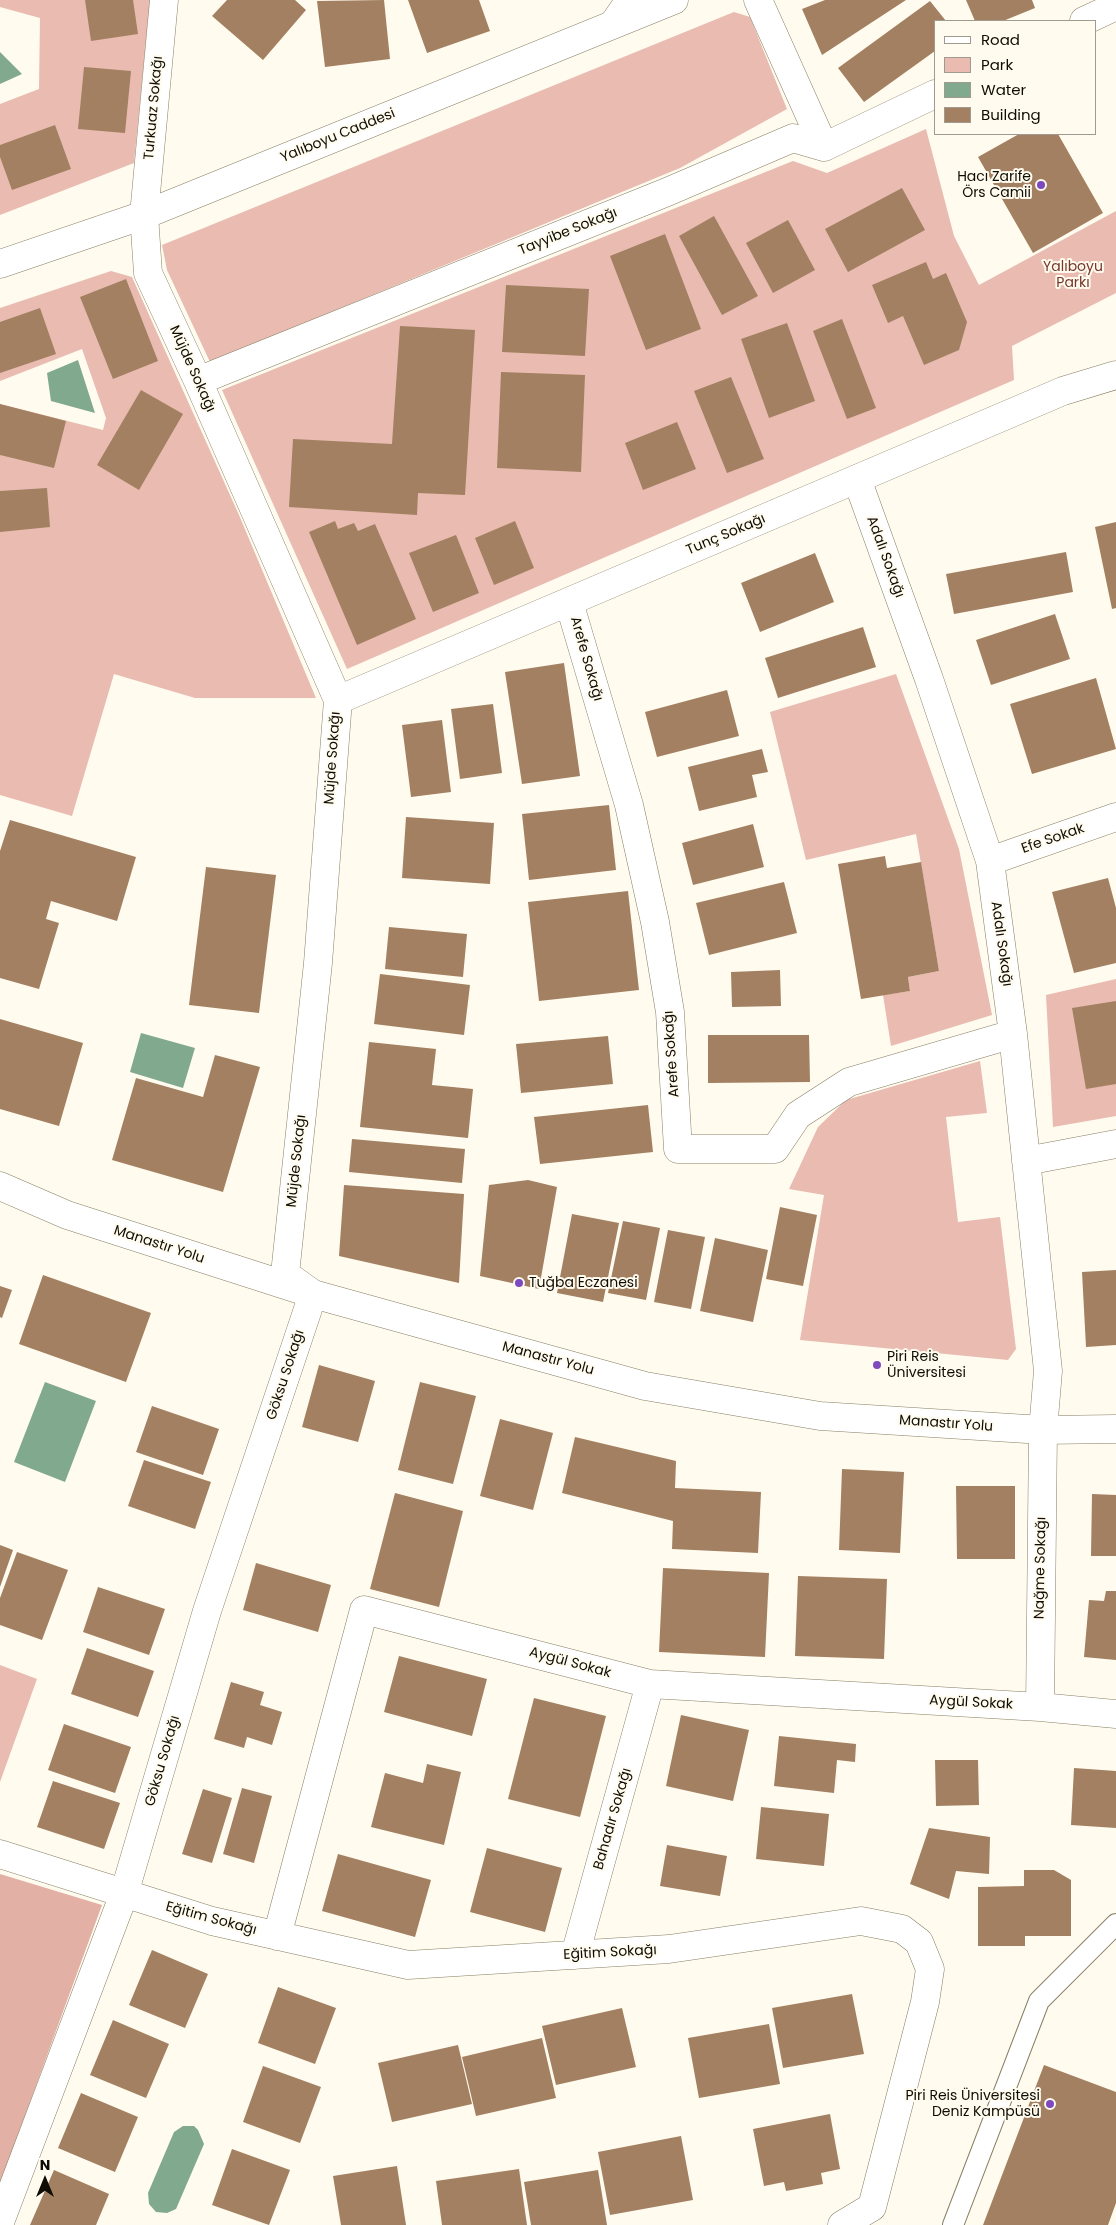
<!DOCTYPE html>
<meta charset="utf-8">
<style>
body{margin:0}
#map{position:relative;width:1116px;height:2225px;overflow:hidden;background:#fffbef;font-family:Poppins,sans-serif}
canvas{display:block}
.legend{position:absolute;left:934px;top:20px;width:162px;height:115px;box-sizing:border-box;background:#fffbef;border:1px solid #9f9b91;margin:0;padding:6px 9px;list-style:none;font-size:15px;color:#0f0c03}
.legend li{display:flex;align-items:center;gap:10px;height:25px}
.legend b{width:25px;border:1px solid #9f9b91}
.north{position:absolute;left:20px;top:2155px;width:50px;height:50px;-webkit-text-stroke:4px #fffbef;paint-order:stroke;rotate:0deg;font-size:14px;font-weight:700;line-height:20px;text-align:center;color:#0f0c03}
.north::after{content:'';display:block;margin:auto;width:18px;height:22px;background:#0f0c03;clip-path:polygon(50% 0,100% 100%,50% 72%,0 100%)}
</style>
<div id="map">
<canvas width="1116" height="2225"></canvas>
<ul class="legend">
<li><b style="height:6px;background:#fff"></b>Road</li>
<li><b style="height:14px;background:#e9bbb1"></b>Park</li>
<li><b style="height:14px;background:#80a98d"></b>Water</li>
<li><b style="height:14px;background:#a38061"></b>Building</li>
</ul>
<div class="north">N</div>
</div>
<script>
const context = document.querySelector('canvas').getContext('2d');
context.lineJoin = 'round';
function fillPath(path, color) { context.fillStyle = color; context.fill(path, 'evenodd'); }
const toPath = rows => new Path2D(rows.map(r => 'M' + r).join(''));
function strokePath(path, color, width, dash) { context.strokeStyle = color; context.lineWidth = width; context.lineCap = dash ? 'butt' : 'round'; context.setLineDash(dash || []); context.stroke(path); }
function label(font, color, halo, rows, align = 'center') {
  context.font = font + ' Poppins,sans-serif'; context.lineWidth = 4; context.setLineDash([]); context.textBaseline = 'middle'; context.strokeStyle = halo; context.fillStyle = color; for (const [text, x, y, turn = 0] of rows) {
    context.save(); context.translate(x, y); context.rotate((+turn || 0) * Math.PI / 180); context.textAlign = isNaN(turn) ? turn : align; if (halo) context.strokeText(text, 0, 0); context.fillText(text, 0, 0); context.restore();
  }
}
const green = toPath([
 [0,0,150,0,134,163,0,215,0,104,39,89,40,18,0,7],
 [734,12,750,17,787,109,680,168,210,362,167,270,162,245],
 [926,129,954,236,979,285,1116,211,1116,293,1012,346,1014,380,347,669,222,390,793,161,827,173],
 [111,271,132,277,239,515,316,698,195,698,114,674,72,816,0,795,0,404,103,430,106,418,82,349,0,381,0,308],
 [896,674,959,849,992,1015,891,1046,883,995,910,991,908,977,939,971,916,834,806,860,770,712],
 [1116,979,1116,1116,1053,1127,1046,995],
 [980,1061,987,1113,946,1117,958,1222,1000,1217,1016,1349,1008,1360,800,1340,824,1195,789,1189,818,1127,846,1100],
 [0,1665,37,1679,0,1782]
]);
const forest = toPath([
 [0,1874,102,1905,0,2184]
]);
const water = toPath([
 [0,52,22,74,0,84],
 [78,360,95,413,51,401,47,373],
 [141,1033,195,1048,183,1088,130,1072],
 [45,1382,96,1401,65,1482,14,1462],
 [183,2126,194,2126,198,2130,204,2144,176,2209,167,2213,156,2212,149,2204,148,2193,174,2132]
]);
const building = toPath([
 [85,0,133,0,138,34,91,41],
 [227,0,295,0,306,10,263,60,212,16],
 [384,0,390,59,325,67,317,1],
 [408,0,479,0,490,31,427,53],
 [825,0,906,0,822,55,802,9],
 [966,0,1032,0,1035,8,1003,21,975,21],
 [930,1,946,21,935,21,935,51,864,102,838,68],
 [84,67,131,71,125,133,78,129],
 [55,125,71,169,12,190,0,157,0,145],
 [1019,134,1058,134,1103,213,1033,253,978,157],
 [902,188,925,230,848,272,825,229],
 [714,216,758,296,722,315,679,236],
 [788,220,815,270,773,293,746,243],
 [665,234,701,329,646,350,610,256],
 [926,262,933,279,946,273,967,322,959,350,924,365,903,316,888,323,872,285],
 [126,279,158,361,113,379,80,297],
 [506,285,589,289,585,356,502,352],
 [40,308,56,354,0,373,0,322],
 [842,319,876,408,847,419,813,331],
 [787,323,815,401,769,418,741,339],
 [400,326,475,330,465,495,418,493,417,515,289,507,293,439,392,444],
 [501,372,585,375,581,472,497,468],
 [731,377,764,459,727,473,694,391],
 [141,390,183,414,139,490,97,465],
 [0,404,66,421,54,468,0,455],
 [677,422,696,469,643,490,625,443],
 [47,488,50,527,0,532,0,491],
 [335,521,338,529,354,523,358,531,375,524,416,619,357,645,309,532],
 [515,521,534,568,494,585,475,538],
 [1116,522,1116,608,1112,609,1095,527],
 [456,535,479,593,433,612,409,553],
 [1066,552,1073,592,954,614,946,574],
 [815,553,834,602,760,632,741,583],
 [1055,614,1070,659,991,685,976,640],
 [863,627,876,667,778,698,765,658],
 [564,663,580,776,522,784,505,672],
 [1096,678,1116,749,1032,774,1010,704],
 [727,690,739,736,657,757,645,712],
 [493,704,502,773,460,779,451,709],
 [442,720,451,792,411,797,402,725],
 [762,749,768,772,752,775,757,797,699,811,688,767],
 [609,805,616,870,529,880,522,814],
 [406,817,494,823,490,884,402,878],
 [10,820,136,857,117,921,51,901,46,919,59,923,39,989,0,978,0,851],
 [753,824,764,867,693,885,682,843],
 [885,856,887,868,921,862,939,971,908,977,910,991,861,999,838,864],
 [206,867,276,875,259,1013,189,1005],
 [1108,878,1116,908,1116,963,1074,973,1052,892],
 [784,882,797,933,709,955,696,903],
 [628,891,639,990,539,1001,528,902],
 [389,927,467,934,463,977,385,969],
 [780,970,781,1006,732,1007,731,972],
 [380,974,470,985,464,1035,374,1024],
 [1116,1001,1116,1084,1086,1089,1072,1008],
 [0,1019,83,1043,59,1126,0,1109],
 [708,1035,809,1035,810,1082,708,1083],
 [608,1036,613,1084,521,1093,516,1044],
 [369,1042,436,1049,432,1085,473,1089,468,1138,360,1127],
 [215,1055,260,1067,223,1192,112,1160,136,1078,203,1097],
 [648,1105,653,1152,540,1164,534,1117],
 [352,1139,465,1149,462,1183,349,1172],
 [528,1180,557,1187,539,1289,480,1276,489,1185],
 [344,1185,464,1194,459,1283,339,1256],
 [780,1207,817,1215,803,1286,766,1279],
 [572,1214,619,1223,603,1302,557,1293],
 [623,1221,660,1228,646,1300,608,1293],
 [668,1230,705,1237,691,1309,654,1302],
 [715,1238,768,1250,753,1322,700,1311],
 [1116,1270,1116,1345,1086,1347,1082,1272],
 [43,1275,151,1313,126,1382,19,1344],
 [0,1286,12,1290,2,1318,0,1317],
 [319,1365,375,1381,358,1442,302,1427],
 [420,1382,476,1396,453,1484,398,1470],
 [152,1406,219,1429,203,1475,136,1452],
 [500,1419,553,1433,533,1510,480,1496],
 [575,1437,676,1461,675,1488,761,1492,758,1553,672,1549,673,1521,562,1493],
 [144,1460,211,1482,195,1529,128,1506],
 [842,1469,904,1472,900,1553,839,1550],
 [956,1486,1015,1486,1015,1559,957,1559],
 [395,1493,463,1511,439,1607,370,1589],
 [1092,1494,1116,1495,1116,1556,1091,1556],
 [0,1545,13,1550,0,1587],
 [17,1552,68,1570,42,1640,0,1625,0,1598],
 [256,1563,331,1585,318,1632,243,1610],
 [663,1568,769,1573,765,1657,659,1652],
 [798,1576,887,1579,884,1659,795,1656],
 [98,1587,165,1609,149,1655,83,1632],
 [1106,1591,1116,1591,1116,1660,1084,1657,1089,1600,1104,1601],
 [87,1648,154,1671,138,1717,71,1694],
 [399,1656,487,1679,472,1736,384,1712],
 [231,1682,264,1692,260,1705,282,1712,272,1745,247,1737,244,1748,214,1739],
 [534,1698,606,1716,580,1817,508,1799],
 [681,1715,749,1730,733,1801,666,1786],
 [64,1724,131,1747,115,1793,48,1770],
 [779,1736,856,1744,855,1762,837,1760,834,1793,774,1786],
 [935,1760,978,1760,979,1805,936,1806],
 [427,1764,461,1772,444,1845,371,1827,385,1773,423,1783],
 [1074,1768,1116,1771,1116,1828,1071,1825],
 [53,1781,120,1803,104,1849,37,1827],
 [242,1788,272,1796,254,1863,223,1854],
 [203,1789,232,1798,212,1863,182,1854],
 [761,1807,829,1814,824,1866,756,1859],
 [929,1828,990,1837,989,1874,956,1871,949,1899,910,1884],
 [667,1845,727,1856,720,1896,660,1886],
 [487,1848,562,1868,545,1932,470,1912],
 [338,1854,431,1880,415,1937,322,1911],
 [1024,1870,1054,1870,1071,1880,1071,1936,1025,1936,1025,1946,978,1946,978,1887,1024,1886],
 [152,1950,208,1974,185,2028,129,2005],
 [278,1987,336,2008,315,2064,258,2043],
 [852,1994,864,2054,783,2068,772,2008],
 [622,2008,636,2067,556,2085,542,2026],
 [113,2020,169,2044,146,2098,90,2075],
 [769,2024,780,2084,699,2098,688,2038],
 [542,2038,556,2098,476,2116,462,2057],
 [458,2045,472,2104,392,2122,378,2063],
 [1044,2065,1116,2092,1116,2203,1108,2225,983,2225],
 [263,2066,321,2087,300,2143,243,2122],
 [81,2093,138,2117,115,2172,58,2148],
 [830,2114,840,2169,821,2173,823,2184,786,2191,784,2182,764,2186,753,2129],
 [681,2136,693,2200,610,2215,598,2152],
 [232,2149,290,2170,269,2225,212,2205],
 [397,2166,406,2225,341,2225,333,2176],
 [519,2169,527,2225,442,2225,436,2181],
 [54,2170,109,2194,96,2225,30,2225],
 [598,2170,607,2225,531,2225,524,2182]
]);
const lane = toPath([
 [953,2225,1039,2001,1116,1924]
]);
const street = toPath([
 [758,0,824,147],
 [1084,21,1116,6],
 [614,23,630,0],
 [198,381,667,192,793,138,824,147,935,94],
 [857,479,929,679,990,861,1013,1034,1048,1371,1043,1430,1040,1707],
 [569,602,629,805,655,922,670,1012,678,1149,775,1149,798,1115,849,1082,1013,1034],
 [338,700,1063,391,1116,375],
 [990,861,1116,817],
 [1026,1161,1116,1144],
 [0,1854,212,1921,408,1965,669,1949,861,1921,902,1929,919,1942,930,1969,925,2002,872,2207,842,2225],
 [277,1936,364,1610,650,1684,1040,1707,1116,1714],
 [575,1955,650,1684],
 [0,2222,124,1894,207,1611,313,1294,285,1274,318,963,338,700,198,381,148,273,144,215,164,0]
]);
const secondary = toPath([
 [0,264,144,215,674,0]
]);
const primary = toPath([
 [0,1186,67,1215,313,1294,645,1386,820,1416,1043,1430,1116,1429]
]);
const markers = [
 [1041,185,5,"#7e48bf"],
 [519,1283,5,"#7e48bf"],
 [877,1365,5,"#7e48bf"],
 [1050,2104,5,"#7e48bf"]
];
const streetNames = [
 ["Turkuaz Sokağı",154,108,-85],
 ["Yalıboyu Caddesi",338,136,-22],
 ["Tayyibe Sokağı",568,232,-22],
 ["Müjde Sokağı",192,369,66],
 ["Tunç Sokağı",726,535,-23],
 ["Adalı Sokağı",885,557,70],
 ["Arefe Sokağı",586,659,74],
 ["Müjde Sokağı",333,758,-86],
 ["Efe Sokak",1053,839,-19],
 ["Adalı Sokağı",1001,944,82],
 ["Arefe Sokağı",672,1054,-94],
 ["Müjde Sokağı",297,1161,-84],
 ["Manastır Yolu",159,1245,18],
 ["Manastır Yolu",548,1359,15],
 ["Göksu Sokağı",286,1375,-72],
 ["Manastır Yolu",946,1424,4],
 ["Nağme Sokağı",1041,1568,-89],
 ["Aygül Sokak",570,1663,15],
 ["Aygül Sokak",971,1703,3],
 ["Göksu Sokağı",163,1761,-74],
 ["Bahadır Sokağı",613,1819,-74],
 ["Eğitim Sokağı",211,1919,15],
 ["Eğitim Sokağı",610,1953,-3]
];
const poiNames = [
 ["Hacı Zarife",1031,177],
 ["Örs Camii",1031,193],
 ["Tuğba Eczanesi",529,1283,"left"],
 ["Piri Reis",887,1357,"left"],
 ["Üniversitesi",887,1373,"left"],
 ["Piri Reis Üniversitesi",1040,2096],
 ["Deniz Kampüsü",1040,2112]
];
const parkNames = [
 ["Yalıboyu",1073,267],
 ["Parkı",1073,283]
];
fillPath(green, '#e9bbb1');
fillPath(forest, '#e3b0a5');
fillPath(water, '#80a98d');
fillPath(building, '#a38061');
strokePath(lane, '#877f64', 22);
strokePath(street, '#877f64', 29);
strokePath(secondary, '#877f64', 29);
strokePath(primary, '#877f64', 29);
strokePath(lane, '#fff', 20);
strokePath(street, '#fff', 28);
strokePath(secondary, '#fff', 28);
strokePath(primary, '#fff', 28);
for (const [x, y, r, color] of markers) { const dot = new Path2D(); dot.arc(x, y, r, 0, 2 * Math.PI); context.fillStyle = color; context.fill(dot); strokePath(dot, '#fffbef', 2); }
label('14px', '#0f0c03', '#fffbef', streetNames);
label('14px', '#0f0c03', '#fffbef', poiNames, 'right');
label('14px', '#76372b', '#fffbef', parkNames);
</script>
